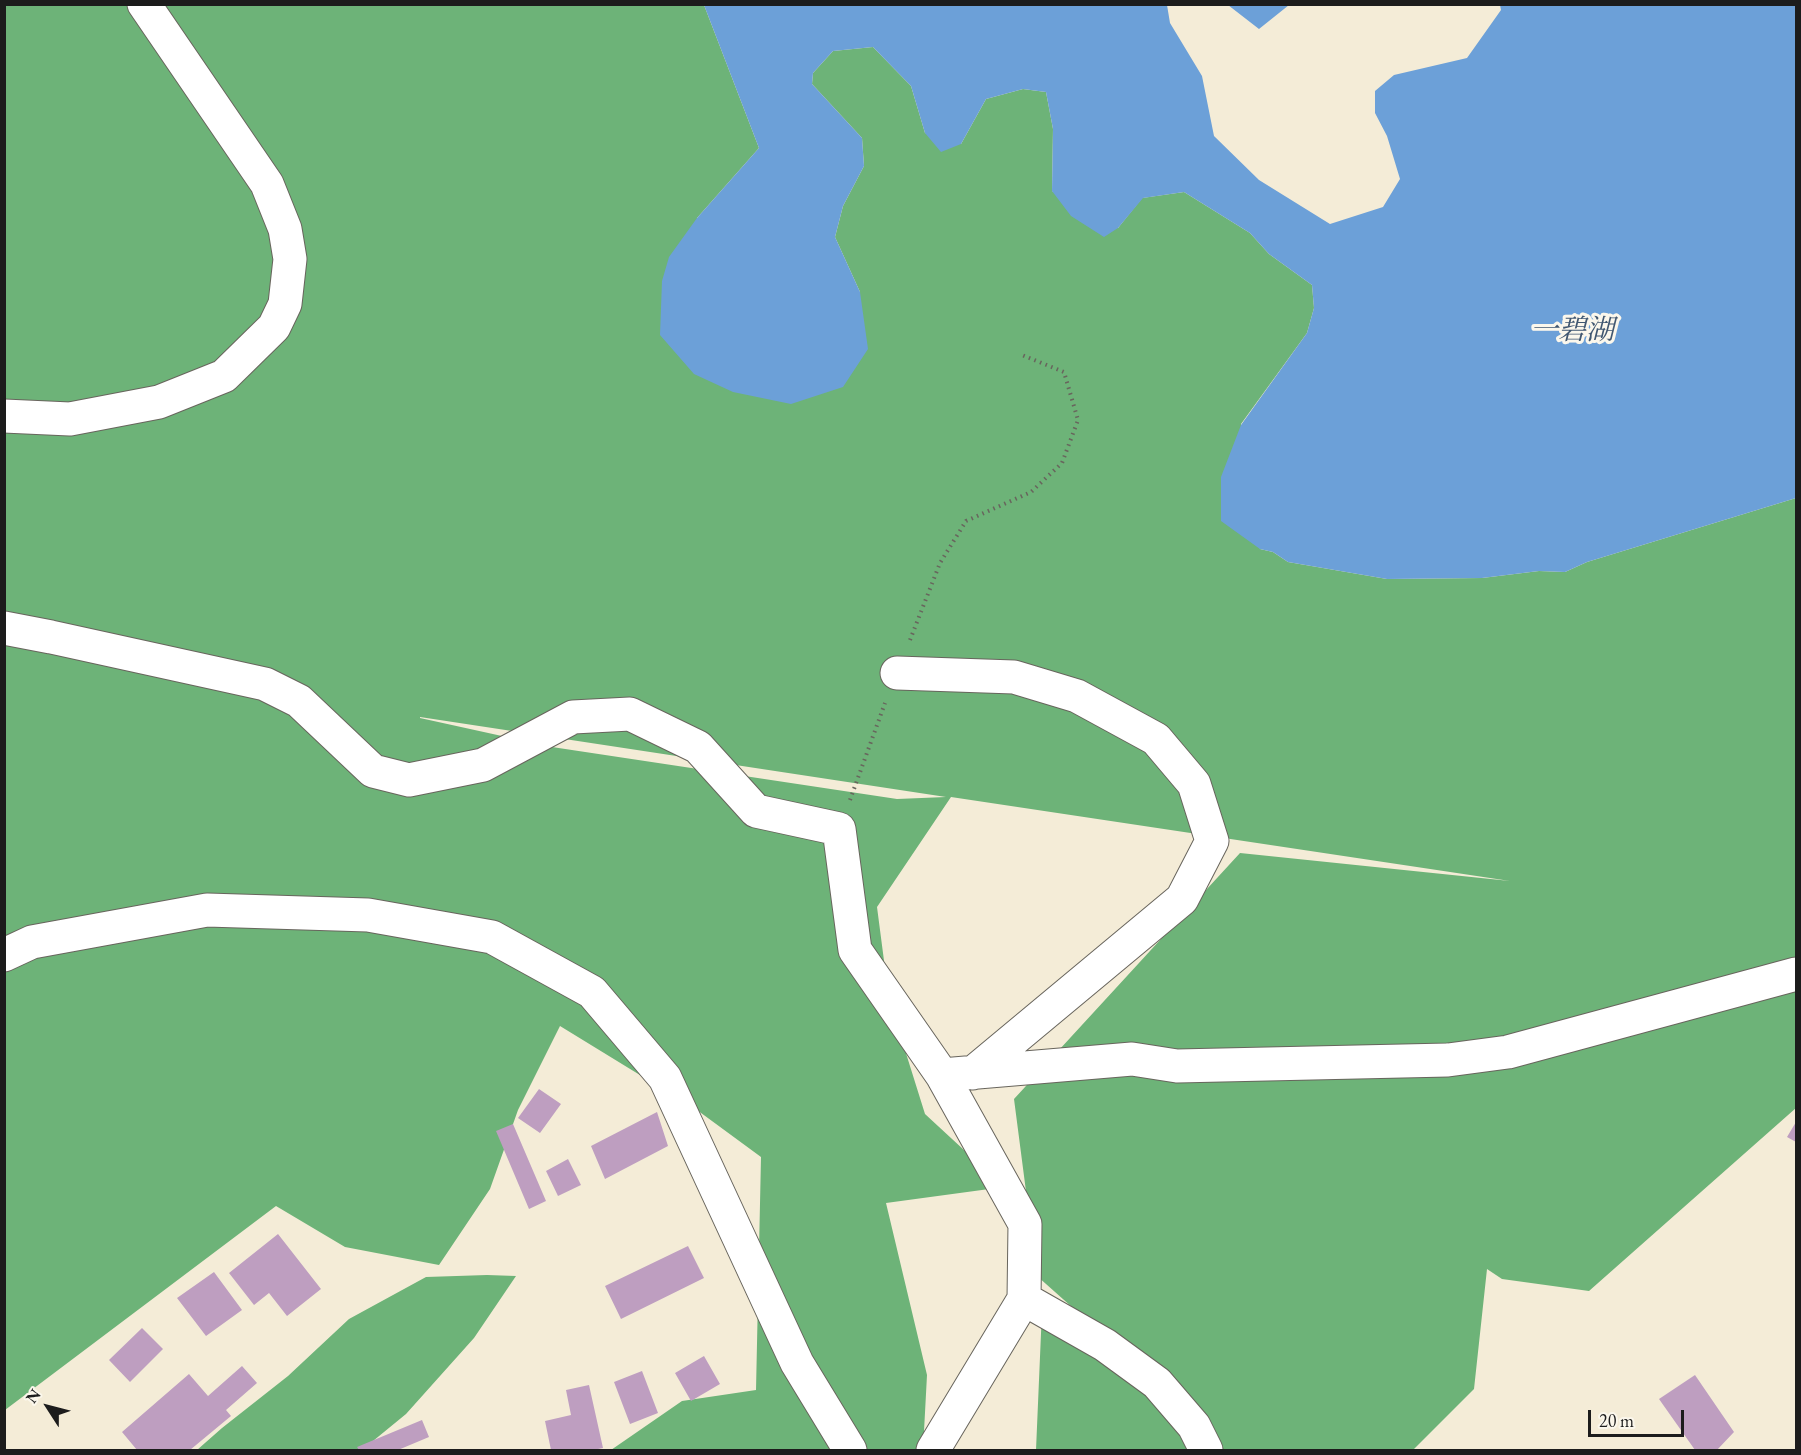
<!DOCTYPE html>
<meta charset="utf-8">
<style>
body{margin:0}
#map{position:relative;width:1801px;height:1455px;overflow:hidden;background:#f4ecd7;font-family:"EB Garamond",serif}
canvas{display:block}
.frame{position:absolute;inset:0;border:6px solid #1c1c1c;pointer-events:none}
.north{position:absolute;left:18px;top:1377px;width:60px;height:60px;-webkit-text-stroke:4px #fbf7ec;paint-order:stroke;rotate:306deg;font-size:16px;font-weight:700;line-height:24px;text-align:center;color:#1c1c1c}
.north::after{content:'';display:block;margin:auto;width:21px;height:27px;background:#1c1c1c;clip-path:polygon(50% 0,100% 100%,50% 72%,0 100%)}
.scale{position:absolute;left:1588px;top:1410px;width:96px;height:27px;box-sizing:border-box;border:3px solid #1c1c1c;border-top:0;padding-left:8px;font-size:18px;line-height:21px;white-space:nowrap;color:#1c1c1c;-webkit-text-stroke:4px #fbf7ec;paint-order:stroke}
</style>
<div id="map">
<canvas width="1801" height="1455"></canvas>
<div class="frame"></div>
<div class="north">N</div>
<div class="scale">20 m</div>
</div>
<script>
const context = document.querySelector('canvas').getContext('2d');
context.lineJoin = 'round';
function fillPath(path, color) { context.fillStyle = color; context.fill(path, 'evenodd'); }
const toPath = rows => new Path2D(rows.map(r => 'M' + r).join(''));
function strokePath(path, color, width, dash) { context.strokeStyle = color; context.lineWidth = width; context.lineCap = dash ? 'butt' : 'round'; context.setLineDash(dash || []); context.stroke(path); }
function label(font, color, halo, rows, align = 'center') {
  context.font = font + ' "EB Garamond","Noto Serif JP",serif'; context.lineWidth = 6; context.setLineDash([]); context.textBaseline = 'middle'; context.strokeStyle = halo; context.fillStyle = color; for (const [text, x, y, turn = 0] of rows) {
    context.save(); context.translate(x, y); context.rotate((+turn || 0) * Math.PI / 180); context.textAlign = isNaN(turn) ? turn : align; if (halo) context.strokeText(text, 0, 0); context.fillText(text, 0, 0); context.restore();
  }
}
const forest = toPath([
 [5,5,704,5,759,148,697,218,860,292,835,237,843,206,864,166,862,138,812,84,813,73,833,51,873,47,911,86,925,133,961,144,986,99,1023,89,1046,92,1053,129,1052,191,1118,228,1142,198,1184,192,1250,233,1269,254,1312,285,1314,308,1307,333,1241,424,1260,549,1273,552,1288,562,1387,579,1482,578,1539,571,1565,572,1587,562,1796,498,1796,1108,1589,1291,1502,1279,1487,1269,1474,1389,1413,1450,1036,1450,1042,1310,1153,1379,1037,1276,1014,1099,1240,853,1510,881,951,797,877,907,889,999,925,1114,1004,1187,886,1203,927,1375,923,1450,611,1450,682,1401,756,1390,761,1157,697,1110,560,1026,518,1110,490,1189,439,1265,345,1247,276,1206,5,1410],
 [420,718,420,717,946,797,897,799,552,747],
 [487,1275,516,1276,474,1338,406,1414,362,1450,197,1450,222,1428,288,1376,349,1319,426,1277]
]);
const water = toPath([
 [704,5,1167,5,1170,23,1202,76,1214,136,1259,180,1330,224,1383,207,1400,179,1387,136,1375,113,1375,91,1394,75,1467,58,1501,10,1500,5,1796,5,1796,498,1587,562,1565,572,1539,571,1482,578,1387,579,1288,562,1273,552,1260,549,1221,521,1221,477,1241,425,1307,333,1314,308,1312,285,1269,254,1250,233,1184,192,1143,198,1118,228,1104,237,1071,216,1052,191,1053,129,1046,92,1023,89,986,99,961,144,941,152,925,133,911,86,873,47,833,51,813,73,812,84,862,138,864,166,843,206,835,237,860,292,868,349,843,387,791,404,733,392,694,374,660,335,662,281,669,257,697,218,759,148],
 [1228,5,1289,5,1259,29]
]);
const building = toPath([
 [539,1089,561,1104,540,1133,518,1118],
 [657,1112,668,1146,605,1179,591,1146],
 [1796,1122,1796,1142,1787,1137],
 [513,1124,546,1201,529,1209,496,1131],
 [568,1159,581,1185,558,1196,546,1171],
 [278,1234,321,1289,287,1316,269,1293,254,1305,229,1273],
 [688,1246,704,1278,621,1319,605,1286],
 [214,1272,242,1310,206,1336,177,1298],
 [142,1328,163,1349,130,1382,109,1360],
 [704,1356,720,1384,691,1401,675,1373],
 [242,1366,257,1383,226,1410,231,1416,190,1450,137,1450,122,1432,189,1374,208,1396],
 [642,1371,658,1413,630,1424,614,1382],
 [1695,1375,1734,1432,1717,1450,1695,1450,1659,1399],
 [589,1385,603,1448,593,1450,551,1450,545,1421,571,1415,566,1390],
 [422,1420,429,1437,398,1450,359,1450,357,1447]
]);
const path = toPath([
 [910,640,940,563,966,521,1031,492,1062,463,1078,420,1064,372,1022,355],
 [850,800,885,703]
]);
const minor = toPath([
 [4,416,70,419,159,402,224,376,274,327,285,304,290,259,285,229,267,184,144,4],
 [4,628,51,637,265,684,299,701,373,771,409,780,483,765,573,717,630,714,698,747,756,811,839,829,855,950,942,1075,1025,1224,1024,1299,933,1450],
 [897,673,1014,677,1077,696,1156,739,1194,784,1212,841,1182,899,973,1073],
 [4,955,32,942,207,910,368,915,492,937,592,992,665,1078,797,1363,850,1450],
 [942,1075,1132,1059,1177,1066,1448,1060,1508,1052,1796,974],
 [1024,1299,1105,1345,1157,1383,1194,1426,1206,1450]
]);
const waterNames = [
 ["一碧湖",1572,331]
];
fillPath(forest, '#6db378');
fillPath(water, '#6ca0d8');
fillPath(building, '#be9ec0');
strokePath(minor, '#68655d', 35);
strokePath(path, '#68655d', 4, [1.5, 4.5]);
strokePath(minor, '#fff', 33);
label('italic 28px', '#405771', '#fbf7ec', waterNames);
</script>
